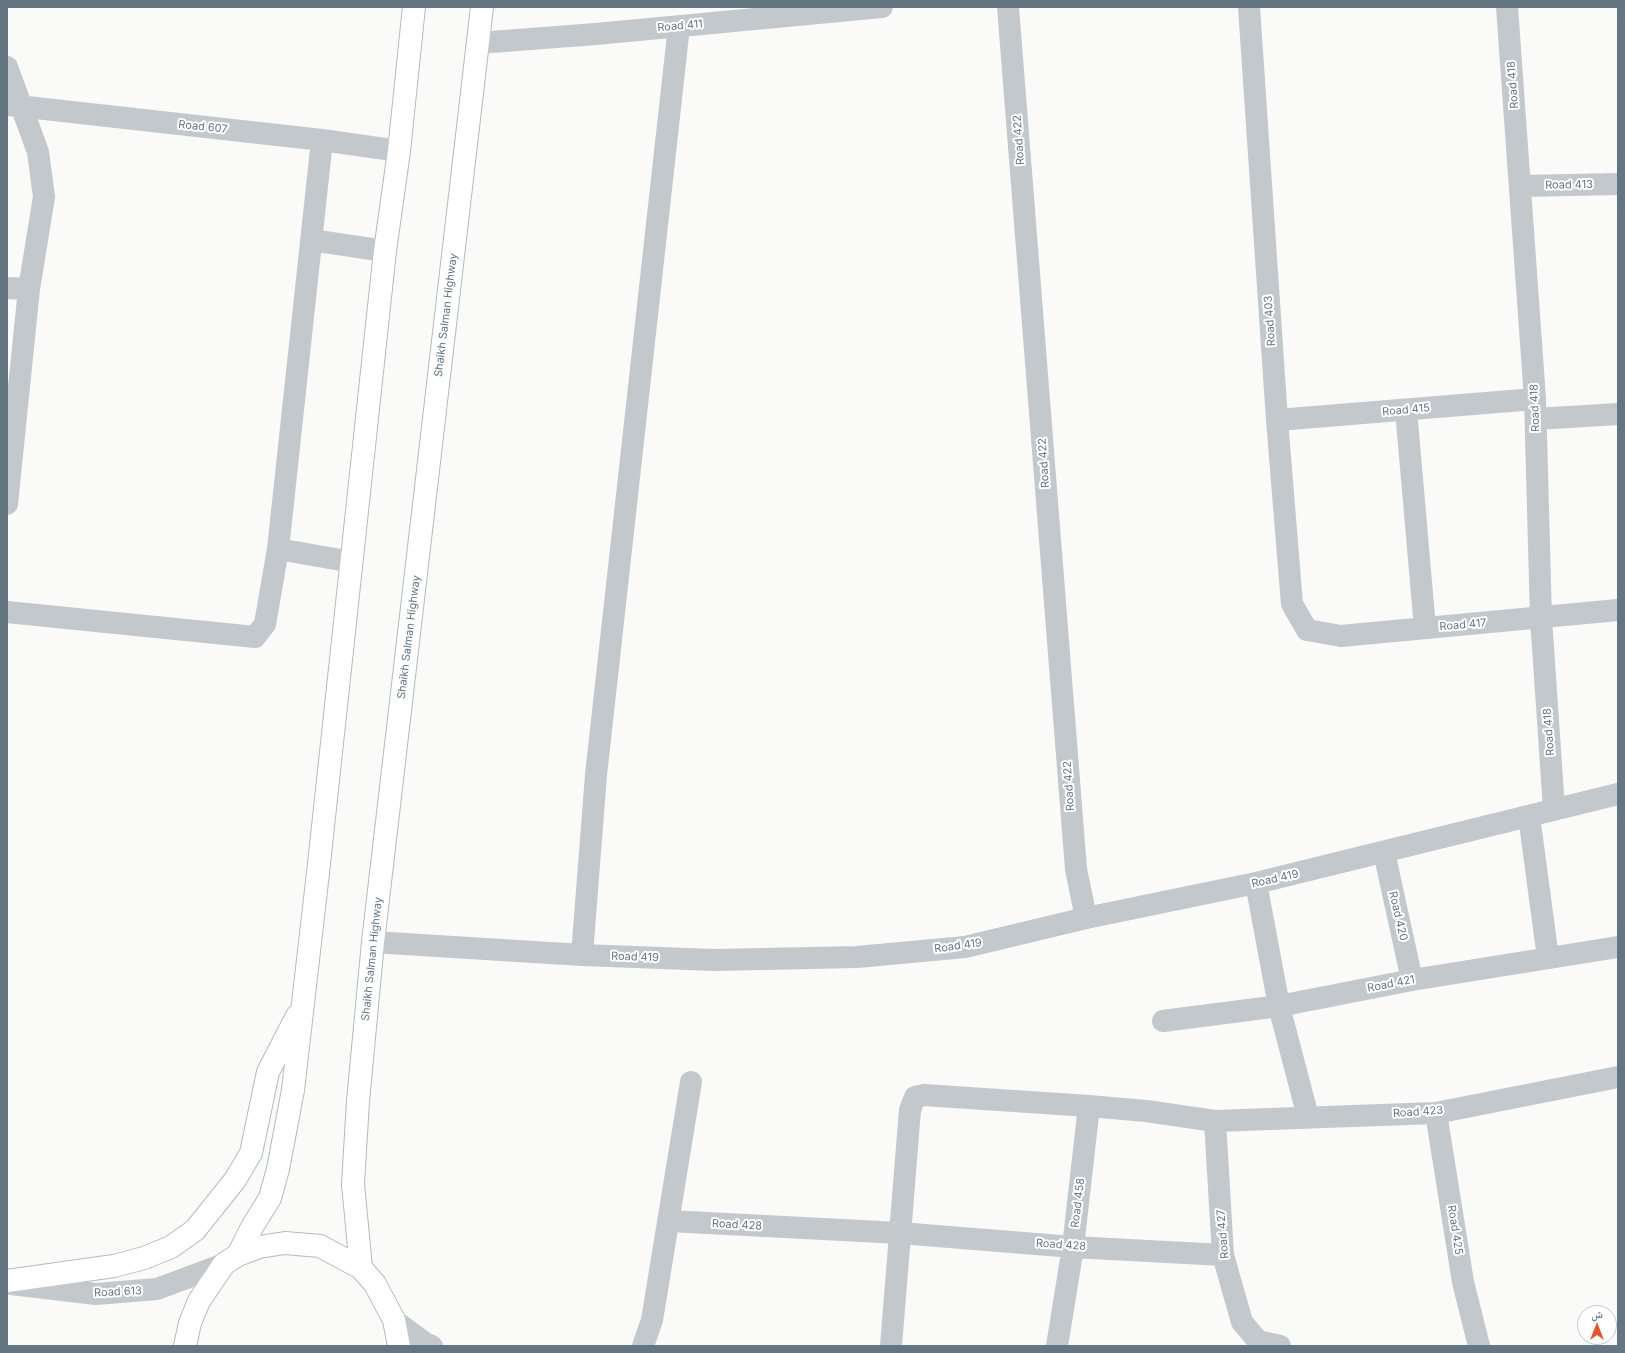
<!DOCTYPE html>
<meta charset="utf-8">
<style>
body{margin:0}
#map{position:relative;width:1625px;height:1353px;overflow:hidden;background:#fafaf8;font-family:Inter,"Noto Naskh Arabic",sans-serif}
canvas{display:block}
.frame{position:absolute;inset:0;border:8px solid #657683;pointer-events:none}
.north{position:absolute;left:1577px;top:1305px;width:40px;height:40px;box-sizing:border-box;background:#fff;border:1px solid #c1c8cd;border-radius:50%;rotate:0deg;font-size:11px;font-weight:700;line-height:16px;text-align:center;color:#657683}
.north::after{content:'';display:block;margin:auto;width:14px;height:18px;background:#e4572e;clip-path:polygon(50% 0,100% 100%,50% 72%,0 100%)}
</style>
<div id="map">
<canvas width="1625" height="1353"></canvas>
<div class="frame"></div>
<div class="north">ش</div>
</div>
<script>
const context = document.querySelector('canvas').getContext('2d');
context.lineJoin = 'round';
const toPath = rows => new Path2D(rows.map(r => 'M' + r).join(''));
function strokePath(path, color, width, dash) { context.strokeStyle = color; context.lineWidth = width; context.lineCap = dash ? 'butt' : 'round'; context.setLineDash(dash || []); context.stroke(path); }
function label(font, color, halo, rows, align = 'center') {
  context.font = font + ' Inter,sans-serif'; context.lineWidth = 4; context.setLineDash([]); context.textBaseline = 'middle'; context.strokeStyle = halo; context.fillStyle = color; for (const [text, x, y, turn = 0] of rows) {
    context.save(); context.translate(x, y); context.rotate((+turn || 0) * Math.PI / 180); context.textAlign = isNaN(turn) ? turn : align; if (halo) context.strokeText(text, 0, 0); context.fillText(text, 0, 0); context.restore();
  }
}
const minor = toPath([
 [1008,7,1076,869,1086,918],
 [1249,7,1277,420,1292,604,1307,630,1341,636,1618,610],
 [1507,7,1535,399,1541,618,1554,809],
 [478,43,596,34,882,7],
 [7,67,38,152,44,197,29,289,7,504],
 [9,105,322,140,399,151],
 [1520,186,1618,184],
 [311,240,385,251],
 [7,288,29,289],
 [1406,410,1425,628],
 [1536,419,1618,414],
 [1277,420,1535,399],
 [278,549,352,562],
 [7,612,255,637,265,624,278,549,322,140],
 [1529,816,1548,958],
 [1384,852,1412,980],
 [1256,883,1279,1006,1308,1117],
 [373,942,582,955,714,960,857,957,965,947,1086,918,1256,883,1618,794],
 [582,955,596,775,679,26],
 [1163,1021,1279,1006,1412,980,1618,947],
 [1436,1113,1463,1282,1479,1346],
 [1215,1121,1223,1255,1242,1322,1258,1341,1280,1346],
 [669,1221,900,1233,1073,1247,1223,1255],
 [11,1284,96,1294,157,1289,224,1264],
 [394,1320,425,1343,432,1346],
 [643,1346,652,1320,691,1082],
 [891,1346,910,1110,915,1097,924,1095,1089,1106,1146,1111,1215,1121,1436,1113,1618,1077],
 [1057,1346,1073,1247,1089,1106]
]);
const major = toPath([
 [238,1255,252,1227,270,1198,278,1169,293,1090,318,873,385,251,399,151,414,7],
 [361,1268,353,1184,358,1101,373,942,482,7],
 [7,1281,114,1266,144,1258,171,1247,195,1230,235,1180,251,1153,268,1072,297,1016],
 [185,1346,190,1323,199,1301,224,1264,238,1255,259,1247,285,1243,320,1246,361,1268,375,1284,394,1320,399,1346]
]);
const streetNames = [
 ["Road 411",680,26,-5],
 ["Road 418",1513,85,-94],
 ["Road 607",203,127,6],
 ["Road 422",1019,140,-94],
 ["Road 413",1569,185,-1],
 ["Shaikh Salman Highway",446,315,-83],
 ["Road 403",1270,321,-94],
 ["Road 418",1535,408,-92],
 ["Road 415",1406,410,-5],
 ["Road 422",1044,463,-94],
 ["Road 417",1463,625,-5],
 ["Shaikh Salman Highway",409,637,-83],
 ["Road 418",1549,732,-94],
 ["Road 422",1069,786,-94],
 ["Road 419",1275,879,-13],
 ["Road 420",1398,916,77],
 ["Road 419",958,946,-8],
 ["Road 419",635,957,2],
 ["Shaikh Salman Highway",372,959,-84],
 ["Road 421",1391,984,-11],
 ["Road 423",1418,1112,-4],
 ["Road 458",1078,1203,-83],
 ["Road 428",737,1225,3],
 ["Road 425",1455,1230,81],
 ["Road 427",1223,1234,-95],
 ["Road 428",1061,1245,4],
 ["Road 613",118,1292,-3]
];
strokePath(major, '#b5babe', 24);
strokePath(minor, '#c3c8cc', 22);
strokePath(major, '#fff', 22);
label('11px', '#657683', '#fff', streetNames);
</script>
